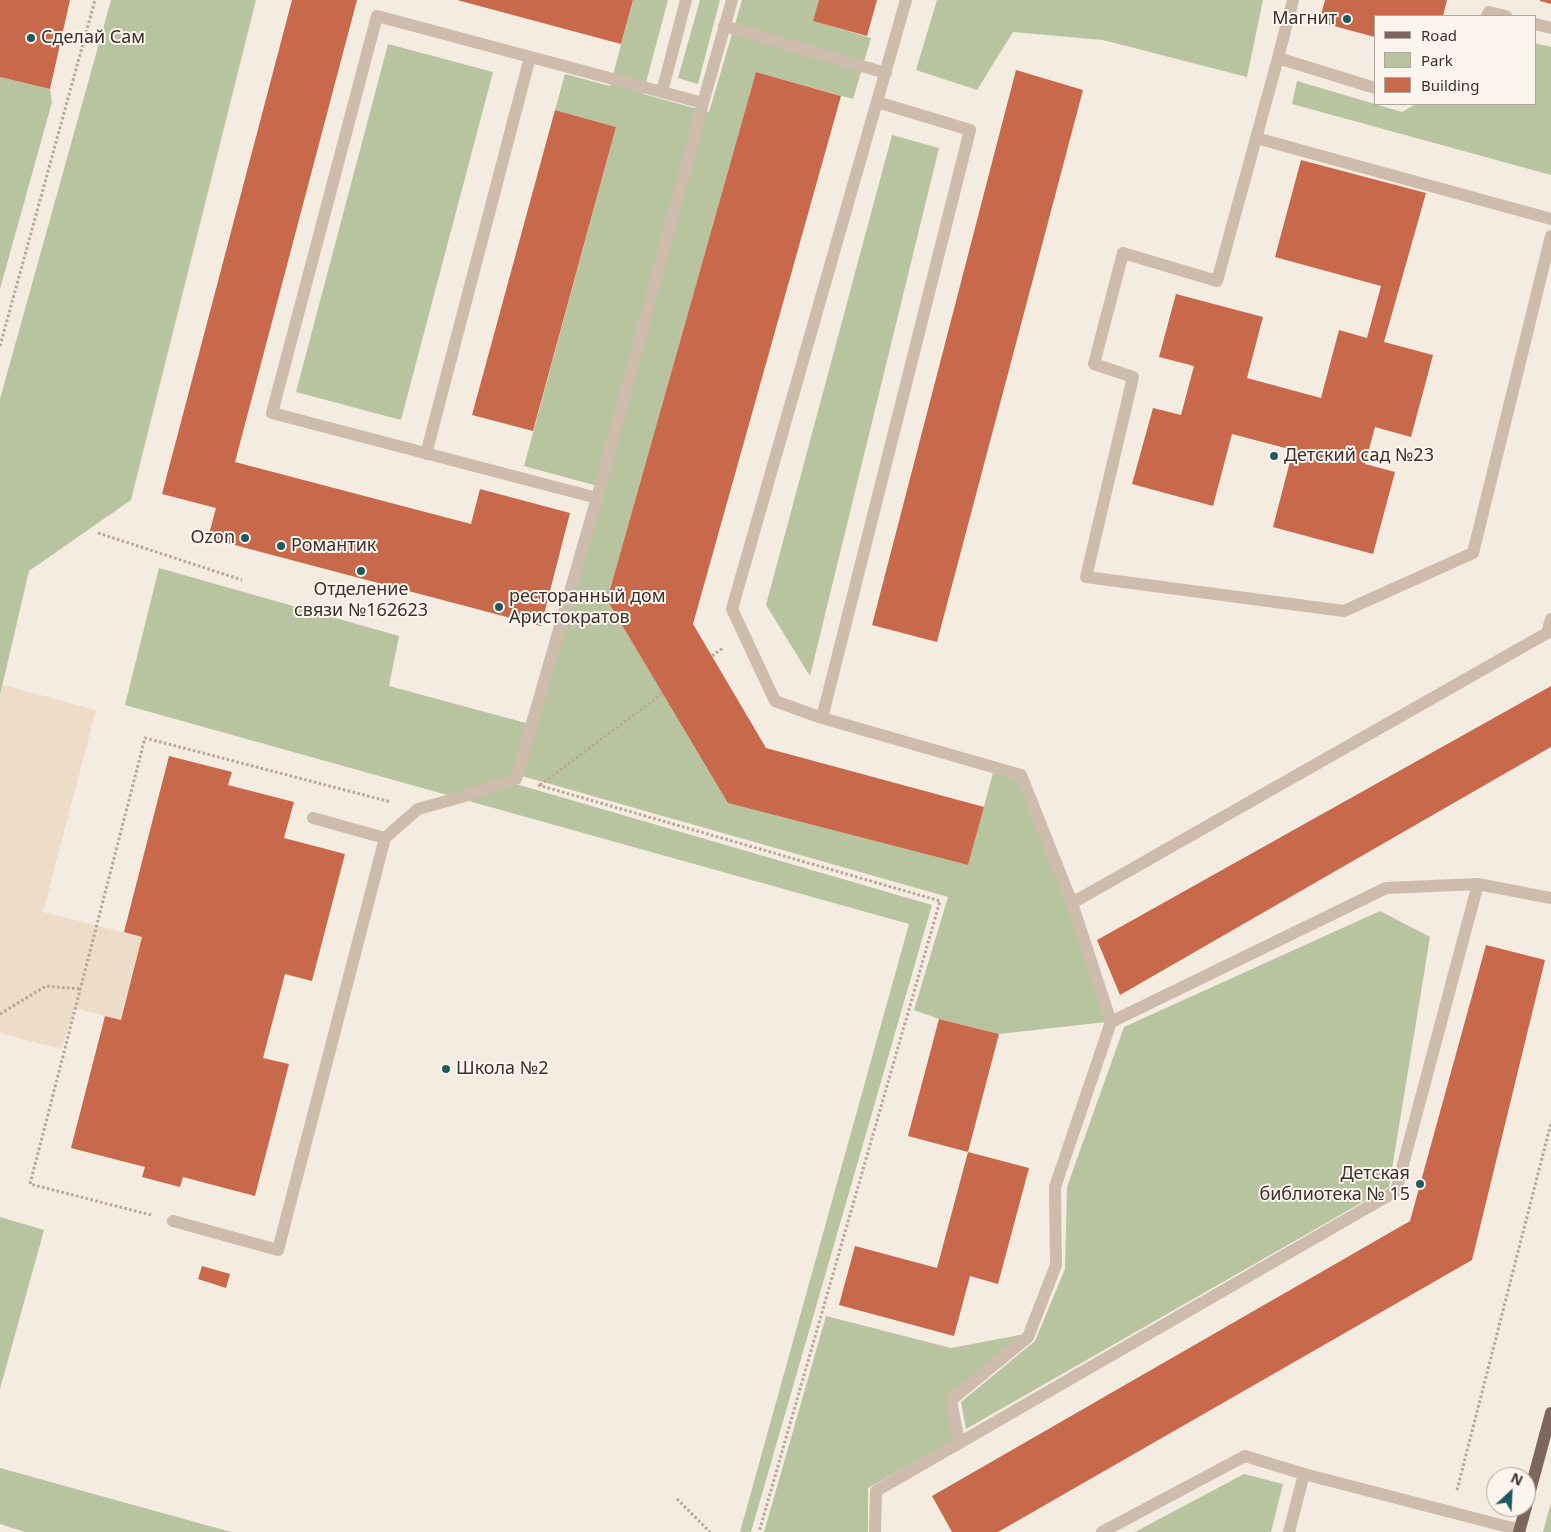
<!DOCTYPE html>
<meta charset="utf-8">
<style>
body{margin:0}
#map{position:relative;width:1551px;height:1532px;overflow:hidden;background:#f4ebe1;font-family:"Noto Sans",sans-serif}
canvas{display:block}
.legend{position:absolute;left:1374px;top:15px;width:162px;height:90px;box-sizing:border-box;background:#fbf5ee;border:1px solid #aea6a0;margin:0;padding:6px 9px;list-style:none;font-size:15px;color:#3b302b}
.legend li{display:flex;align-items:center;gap:10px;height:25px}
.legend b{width:25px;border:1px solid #aea6a0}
.north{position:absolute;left:1486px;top:1467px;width:50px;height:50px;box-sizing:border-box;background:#fbf5ee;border:1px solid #aea6a0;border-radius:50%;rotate:25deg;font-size:14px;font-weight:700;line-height:20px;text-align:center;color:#3b302b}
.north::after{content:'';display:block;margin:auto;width:18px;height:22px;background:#1f5a5e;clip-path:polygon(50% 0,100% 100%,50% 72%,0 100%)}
</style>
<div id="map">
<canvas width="1551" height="1532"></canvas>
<ul class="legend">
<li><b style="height:6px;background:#7d675c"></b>Road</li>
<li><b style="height:14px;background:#b8c4a0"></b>Park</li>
<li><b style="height:14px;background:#c8694b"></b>Building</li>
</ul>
<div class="north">N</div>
</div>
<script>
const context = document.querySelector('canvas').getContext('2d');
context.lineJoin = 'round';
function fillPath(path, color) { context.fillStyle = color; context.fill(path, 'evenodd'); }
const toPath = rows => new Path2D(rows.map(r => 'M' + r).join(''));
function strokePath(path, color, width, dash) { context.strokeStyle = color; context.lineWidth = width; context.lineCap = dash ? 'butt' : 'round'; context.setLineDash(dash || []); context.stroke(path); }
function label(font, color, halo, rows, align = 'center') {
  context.font = font + ' "Noto Sans",sans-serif'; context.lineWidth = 4; context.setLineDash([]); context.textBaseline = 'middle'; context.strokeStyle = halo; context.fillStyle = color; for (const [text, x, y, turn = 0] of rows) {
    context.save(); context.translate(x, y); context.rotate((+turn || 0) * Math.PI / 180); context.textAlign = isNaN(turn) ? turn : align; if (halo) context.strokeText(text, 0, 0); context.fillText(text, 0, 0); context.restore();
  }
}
const green = toPath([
 [111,0,256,0,131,500,29,571,0,695,0,399],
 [633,0,668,0,643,94,709,112,742,0,819,0,814,21,871,38,853,99,756,72,607,600,729,803,968,865,993,773,1018,779,1068,905,1106,1022,999,1034,939,1019,914,1010,948,897,522,776,516,784,932,905,751,1532,740,1532,909,924,125,705,159,568,399,636,389,686,537,726,605,488,524,466,616,127,555,110,565,74,610,86],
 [700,0,720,0,698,84,678,78],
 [937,0,1263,0,1247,77,1103,40,1013,32,977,90,916,70],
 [1535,43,1551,47,1551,175,1292,104,1297,81,1402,112,1416,104,1535,104],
 [388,44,493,72,401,420,296,392],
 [0,77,50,89,52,102,0,289],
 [892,135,939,148,810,676,766,605],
 [1380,911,1430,937,1389,1187,966,1429,961,1402,1035,1341,1065,1269,1067,1187,1124,1027],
 [0,1217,44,1230,0,1389],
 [826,1316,951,1348,1025,1334,948,1399,955,1440,868,1488,868,1532,764,1532],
 [0,1468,231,1532,25,1532,0,1524],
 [1244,1474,1283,1484,1271,1532,1135,1532],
 [1551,1503,1551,1532,1543,1532]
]);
const plaza = toPath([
 [3,685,96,710,43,912,142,937,121,1020,75,1008,61,1049,0,1033,0,695]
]);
const building = toPath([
 [0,0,70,0,50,89,0,77],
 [292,0,357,0,235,462,471,524,480,489,570,513,541,626,208,538,216,508,162,494],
 [457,0,633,0,621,44],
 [819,0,877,0,867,36,813,21],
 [1325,0,1447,0,1443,16,1375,16,1375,37,1319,22],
 [1551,0,1551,4,1540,1,1540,0],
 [1016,70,1083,90,937,642,872,625],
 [756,72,841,96,693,624,766,748,984,807,968,865,728,803,607,600],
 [555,110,616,127,533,431,472,415],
 [1301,160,1426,193,1384,342,1433,355,1411,437,1375,427,1365,464,1395,472,1373,554,1273,527,1293,450,1232,434,1213,506,1132,484,1153,408,1181,415,1194,366,1159,357,1176,294,1263,317,1247,378,1321,398,1339,330,1367,338,1381,286,1275,257],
 [1551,686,1551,747,1120,995,1097,940],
 [169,756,232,772,228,785,294,802,284,838,345,854,312,981,285,974,263,1058,289,1064,255,1196,183,1177,180,1187,142,1177,145,1167,71,1148,105,1016,121,1020,142,937,124,932],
 [1486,945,1545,960,1472,1260,998,1532,952,1532,932,1496,1410,1221],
 [939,1019,999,1034,968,1152,908,1136],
 [968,1152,1029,1168,998,1284,970,1276,954,1336,839,1305,855,1246,937,1268],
 [202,1266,230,1274,226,1288,198,1279]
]);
const path = toPath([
 [0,346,95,0],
 [98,533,242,580],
 [712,656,723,648],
 [538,785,940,901,759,1532],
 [540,785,663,693],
 [0,1014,46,986,80,989],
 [151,1215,30,1184,145,738,391,802],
 [1457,1490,1551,1123],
 [677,1499,710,1532]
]);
const minor = toPath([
 [906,0,732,609,775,701,822,718,1021,775,1072,903,1111,1022,1386,888,1478,884,1551,898],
 [1487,16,1489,12,1506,16],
 [1535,24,1551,28],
 [724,26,886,73],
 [1278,58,1293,0],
 [1375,88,1278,58,1217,281,1123,253,1094,364,1133,377,1086,577,1344,611,1473,553,1551,236],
 [662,92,686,0],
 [1256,138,1551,219],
 [426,454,530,57],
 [597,498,272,413,377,16,703,103],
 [822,718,970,130,877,102],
 [313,818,385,838,418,809,458,798,516,779,597,498,703,103,732,0],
 [1072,903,1547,633,1551,619],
 [173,1221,278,1250,385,838],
 [959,1442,951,1400,1028,1337,1056,1265,1055,1187,1111,1022],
 [875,1532,876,1491,1396,1191,1478,884],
 [1102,1532,1245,1456,1304,1474,1520,1530],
 [1289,1532,1304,1474]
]);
const major = toPath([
 [1526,1506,1551,1413],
 [1519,1532,1526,1507]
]);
const markers = [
 [1347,19,5,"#1f5a5e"],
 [31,38,5,"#1f5a5e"],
 [1274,456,5,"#1f5a5e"],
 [245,538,5,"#1f5a5e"],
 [281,546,5,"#1f5a5e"],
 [361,571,5,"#1f5a5e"],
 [499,607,5,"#1f5a5e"],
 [446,1069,5,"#1f5a5e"],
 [1420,1184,5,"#1f5a5e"]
];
const poiNames = [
 ["Магнит",1337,19,"right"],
 ["Сделай Сам",41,38],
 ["Детский сад №23",1284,456],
 ["Ozon",235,538,"right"],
 ["Романтик",291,546],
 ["Отделение",361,590,"center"],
 ["связи №162623",361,611,"center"],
 ["ресторанный дом",509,597],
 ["Аристократов",509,618],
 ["Школа №2",456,1069],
 ["Детская",1410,1174,"right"],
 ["библиотека № 15",1410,1195,"right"]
];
fillPath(green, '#b8c4a0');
fillPath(plaza, '#ecdcc8');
fillPath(building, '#c8694b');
strokePath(path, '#b9a596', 3, [2.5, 2.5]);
strokePath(minor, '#cdbbac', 12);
strokePath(major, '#7d675c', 12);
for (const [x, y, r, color] of markers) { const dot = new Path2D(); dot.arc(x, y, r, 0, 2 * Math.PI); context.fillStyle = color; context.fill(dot); strokePath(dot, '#fbf5ee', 2); }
label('18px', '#3b302b', '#fbf5ee', poiNames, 'left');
</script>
